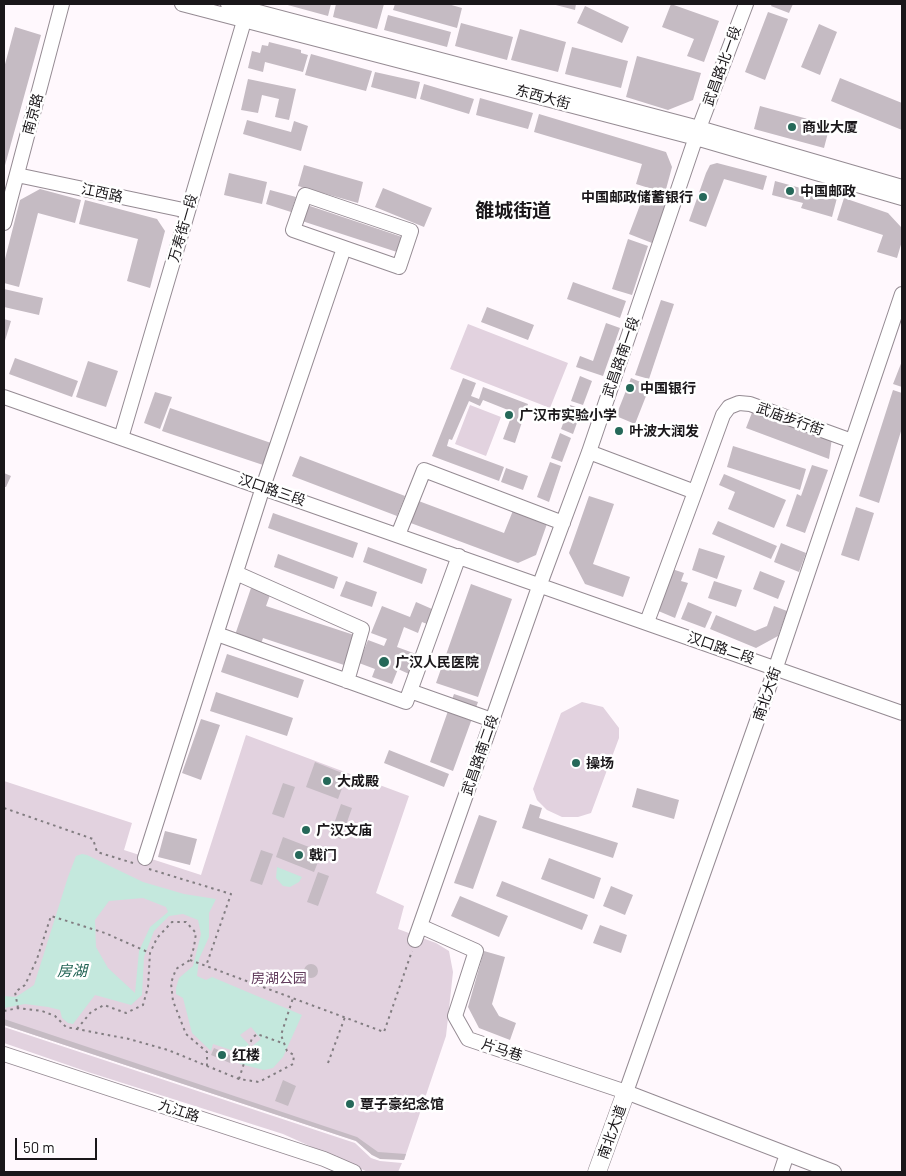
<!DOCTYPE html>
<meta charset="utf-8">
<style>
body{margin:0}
#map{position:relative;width:906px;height:1176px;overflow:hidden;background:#fff8fd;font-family:Barlow,sans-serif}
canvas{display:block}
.frame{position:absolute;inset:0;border:5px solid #1a171a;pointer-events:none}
.scale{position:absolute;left:15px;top:1138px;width:82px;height:22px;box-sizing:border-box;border:2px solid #1a171a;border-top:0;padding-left:6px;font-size:15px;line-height:18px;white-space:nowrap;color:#1a171a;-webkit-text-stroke:4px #fff;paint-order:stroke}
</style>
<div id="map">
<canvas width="906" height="1176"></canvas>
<div class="frame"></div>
<div class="scale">50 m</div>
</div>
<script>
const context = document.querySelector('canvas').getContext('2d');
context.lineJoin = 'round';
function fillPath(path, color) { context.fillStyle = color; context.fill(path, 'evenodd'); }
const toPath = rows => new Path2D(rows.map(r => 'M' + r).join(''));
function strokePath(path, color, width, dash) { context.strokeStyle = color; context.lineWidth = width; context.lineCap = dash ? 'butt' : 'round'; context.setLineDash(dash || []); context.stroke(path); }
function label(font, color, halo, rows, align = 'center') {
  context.font = font + ' Barlow,"Noto Sans SC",sans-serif'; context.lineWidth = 5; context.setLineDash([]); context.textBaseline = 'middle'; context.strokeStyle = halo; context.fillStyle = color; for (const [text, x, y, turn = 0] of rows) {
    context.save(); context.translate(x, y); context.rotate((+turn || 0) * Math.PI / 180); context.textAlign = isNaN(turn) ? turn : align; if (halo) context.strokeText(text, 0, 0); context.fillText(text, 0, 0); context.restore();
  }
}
const green = toPath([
 [468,324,568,363,550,408,450,369],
 [470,405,501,417,486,456,455,444],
 [582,702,603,707,619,728,619,738,591,813,578,817,562,817,547,810,537,800,533,789,561,713],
 [246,735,409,796,376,893,404,906,398,929,436,943,449,951,453,972,446,1036,404,1160,372,1155,356,1141,4,1025,4,781,132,823,124,850,201,875],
 [4,1027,355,1143,371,1158,380,1161,402,1163,398,1172,368,1172,283,1134,88,1072,4,1043]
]);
const water = toPath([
 [82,854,87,855,143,882,184,894,216,899,209,913,209,937,199,959,197,976,206,980,212,977,302,1015,283,1057,273,1068,264,1070,240,1064,234,1058,234,1051,213,1044,211,1051,192,1033,183,998,176,994,176,988,179,978,193,966,201,934,198,920,183,914,169,916,154,931,144,957,142,995,131,1005,95,995,73,1024,68,1023,62,1018,60,1010,48,1007,25,1004,4,1008,4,996,16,997,34,985,68,877,76,856],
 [143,898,166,907,168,912,150,927,139,951,135,993,108,968,96,947,95,920,109,901],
 [251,1027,261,1039,251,1047,240,1035],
 [277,867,302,877,299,882,290,887,283,886,276,878]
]);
const building = toPath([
 [284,4,331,4,328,16],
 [336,4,384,4,377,29,333,17],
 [395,4,448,4,462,8,457,28,393,10],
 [552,4,576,4,575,10],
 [671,4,719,21,704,62,687,56,694,39,662,27],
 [772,4,793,4,789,13,771,6],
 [585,6,629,27,622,43,577,23],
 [768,12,788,19,765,80,745,72],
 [388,15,451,32,447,47,384,30],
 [461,23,513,37,507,60,455,46],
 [819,24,837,32,820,75,801,67],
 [15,27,41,35,4,169,4,68],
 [520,29,566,42,558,72,511,60],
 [269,42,301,50,301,53,308,55,303,72,265,62,263,72,248,68,252,51,260,53,262,45,268,46],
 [572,47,628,61,621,88,565,74],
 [311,54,372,71,366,91,305,75],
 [637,56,701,73,693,100,668,110,626,97],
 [375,72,420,82,416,99,371,87],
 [840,78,902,103,902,130,831,101],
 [248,79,296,89,289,120,275,117,279,99,262,95,258,113,241,110],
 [424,84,474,99,469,114,420,99],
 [480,98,533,113,528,129,476,115],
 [760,106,830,125,824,148,754,129],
 [539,114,666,152,672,167,665,193,636,184,642,164,534,132],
 [247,120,291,132,294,121,308,126,301,151,243,134],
 [717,163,767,176,763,190,724,179,706,227,689,221,706,173,710,165],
 [304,165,363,182,358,203,298,186],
 [229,173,267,182,262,204,224,195],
 [775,181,837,198,832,217,801,208,803,203,772,195],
 [383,188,432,208,424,227,375,207],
 [40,189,81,200,75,223,38,213,19,287,4,283,4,263,20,200],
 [270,190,296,197,291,212,266,204],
 [645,192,668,200,652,243,629,234],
 [844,198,888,213,901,227,902,241,897,258,877,252,883,235,837,220],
 [85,200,157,219,165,231,150,288,127,281,138,239,79,224],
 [307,205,405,238,400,253,302,221],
 [628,239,648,246,632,295,612,289],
 [573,282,626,301,620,318,567,299],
 [4,289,43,298,39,315,4,307],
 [661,300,674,304,649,379,635,375],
 [487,307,534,325,528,340,481,322],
 [4,319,11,321,4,344],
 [606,323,620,328,603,376,576,367,580,356,593,361],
 [15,358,78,381,72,397,9,374],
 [88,361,118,371,106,407,76,397],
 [902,361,902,387,893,384],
 [580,376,592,381,583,405,571,401],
 [463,378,476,383,471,396,479,399,483,387,528,404,515,443,503,439,513,412,483,400,480,406,469,401,452,440,449,439,447,446,504,467,499,481,432,456],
 [631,378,650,386,635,424,616,416],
 [893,390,902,393,902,428,879,503,859,496],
 [155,392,172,397,160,429,144,423],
 [570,405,582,409,573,434,561,429],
 [170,408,271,443,263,465,162,431],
 [753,410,832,438,829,459,746,428],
 [560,433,571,438,562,462,551,458],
 [733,446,806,469,800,490,727,467],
 [300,456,405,496,397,516,292,476],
 [550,462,561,466,549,502,537,497],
 [812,465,828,470,805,533,786,526,797,494,801,496],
 [506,468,528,476,523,490,501,482],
 [4,473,11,476,6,487,4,487],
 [724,474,786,500,774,528,728,509,735,492,719,485],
 [589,496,614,504,593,564,630,577,623,597,585,584,569,553],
 [416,500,504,533,514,508,548,521,536,555,518,563,408,522],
 [856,507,874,513,859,561,841,555],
 [273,513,358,543,353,558,268,528],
 [718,521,777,546,771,559,712,534],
 [781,543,806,553,799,572,774,562],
 [368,547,427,569,422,584,363,562],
 [699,548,725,556,717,579,692,570],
 [278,554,338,577,334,589,274,567],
 [672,569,684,573,681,581,688,583,675,618,656,610],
 [760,571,785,581,778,599,753,589],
 [346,581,377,592,372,607,340,596],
 [714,581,742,590,736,607,708,598],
 [471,584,512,599,478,697,436,683],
 [251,588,270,595,266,606,354,635,344,665,263,638,261,644,235,635],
 [416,602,432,609,427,624,422,622,418,633,404,627,397,647,416,654,409,674,398,669,392,684,372,677,375,669,359,663,368,640,384,646,387,639,371,633,382,606,410,617],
 [688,602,712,612,705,628,681,619],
 [774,606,787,611,778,636,756,648,710,629,716,615,755,631,767,626],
 [227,654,304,680,298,698,221,672],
 [216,692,293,718,287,736,210,711],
 [454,694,478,702,453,771,430,762],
 [201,719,220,725,201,780,182,773],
 [389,750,449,774,444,787,384,763],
 [315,762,347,775,338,799,306,787],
 [283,783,295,787,284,818,272,814],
 [637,788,679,800,674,819,632,807],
 [341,804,352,808,341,839,330,835],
 [530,804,542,808,539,818,618,843,613,858,522,828],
 [479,815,497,821,473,889,454,883],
 [165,831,197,839,190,865,158,857],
 [283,837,322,852,314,872,276,857],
 [261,850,273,854,262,885,250,881],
 [549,858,601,878,594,899,541,879],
 [318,872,329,876,318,906,307,902],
 [502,881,588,915,582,930,496,896],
 [611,886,633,895,625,915,603,906],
 [460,896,508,916,499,937,451,916],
 [600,925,627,935,621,953,593,943],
 [484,951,505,957,492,1004,499,1016,516,1023,510,1040,479,1028,468,1007],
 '304 971a7 7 0 1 1 14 0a7 7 0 1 1-14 0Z',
 [4,1019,357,1137,378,1152,406,1154,404,1160,380,1159,372,1155,356,1141,4,1025],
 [214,1048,232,1056,230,1063,211,1055],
 [283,1080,296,1086,288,1106,275,1101]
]);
const path = toPath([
 [4,808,93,839,97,852,133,863],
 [149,869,231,894,206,966],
 [190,960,384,1032,412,951],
 [18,1008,15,992,25,985,37,959,51,916,105,933,150,953],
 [4,1011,18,1008,42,1011,55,1016,66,1027,129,1039,168,1050,239,1079,259,1082,293,1064,294,1055,287,1051,281,1035,293,998],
 [77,1029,91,1012,104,1005,126,1013,143,1005,148,987,150,953,157,938,172,922,186,922,196,933,194,947,190,960,176,969,171,983,173,1001,186,1034,207,1052,207,1067],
 [328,1063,345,1017],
 [239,1079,252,1038,257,1034,285,1044]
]);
const minor = toPath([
 [182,4,696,138,902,198],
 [228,4,699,128,902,187],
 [17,175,188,211],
 [305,195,411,231,399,267,293,230,305,195],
 [4,223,62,4],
 [4,397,902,713],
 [121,438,247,11],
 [589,452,695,492,723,415,729,407,739,403,750,404,852,441],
 [398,535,424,470,563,523],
 [236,573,362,629,347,681],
 [647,622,695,492],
 [217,634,406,702,459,556],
 [410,691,492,720],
 [145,858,263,487,344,248],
 [420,926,476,951,455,1016,468,1039,626,1092,834,1172],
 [415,940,540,584,589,452,699,128,746,4],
 [4,1054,324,1159,354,1172],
 [626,1092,776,667,902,294],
 [781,1172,787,1154]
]);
const major = toPath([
 [597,1172,626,1092]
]);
const markers = [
 [792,127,5,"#256859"],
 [790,191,5,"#256859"],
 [703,197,5,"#256859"],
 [630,388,5,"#256859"],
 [509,415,5,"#256859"],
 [619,431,5,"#256859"],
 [384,662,6,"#256859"],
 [576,763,5,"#256859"],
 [327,781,5,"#256859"],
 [306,830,5,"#256859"],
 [299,855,5,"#256859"],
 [222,1055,5,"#256859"],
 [350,1104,5,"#256859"]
];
const streetNames = [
 ["武昌路北一段",722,66,-70],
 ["东西大街",543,97,15],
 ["南京路",33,114,-75],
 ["江西路",102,193,12],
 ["万寿街一段",183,228,-74],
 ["武昌路南一段",621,357,-71],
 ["武庙步行街",790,419,20],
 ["汉口路三段",272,490,19],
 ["汉口路二段",721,648,19],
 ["南北大街",767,694,-71],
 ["武昌路南二段",480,755,-71],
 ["片马巷",502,1050,18],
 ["九江路",179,1111,18],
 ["南北大道",612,1132,-70]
];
const poiNames = [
 ["商业大厦",802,127],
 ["中国邮政",800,191],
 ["中国邮政储蓄银行",693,197,"right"],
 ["中国银行",640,388],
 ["广汉市实验小学",519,415],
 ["叶波大润发",629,431],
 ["广汉人民医院",395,662],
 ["操场",586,763],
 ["大成殿",337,781],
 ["广汉文庙",316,830],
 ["戟门",309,855],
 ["红楼",232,1055],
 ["覃子豪纪念馆",360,1104]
];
const parkNames = [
 ["房湖公园",279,978]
];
const waterNames = [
 ["房湖",72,971]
];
const districtNames = [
 ["雒城街道",513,211]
];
fillPath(green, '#e2d2df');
fillPath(water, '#c4e8dd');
fillPath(building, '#c5bbc3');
strokePath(minor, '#958b93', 16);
strokePath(major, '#958b93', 19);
strokePath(path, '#827d81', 2, [2.5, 4]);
strokePath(minor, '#fff', 14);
strokePath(major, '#fff', 18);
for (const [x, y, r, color] of markers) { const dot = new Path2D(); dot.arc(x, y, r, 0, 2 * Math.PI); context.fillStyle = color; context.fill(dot); strokePath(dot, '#fff', 2); }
label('14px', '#1a171a', '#fff', streetNames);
label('bold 14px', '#1a171a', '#fff', poiNames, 'left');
label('14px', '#623d5d', '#fff', parkNames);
label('italic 15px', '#206253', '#fff', waterNames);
label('bold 19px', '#1a171a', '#fff', districtNames);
</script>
